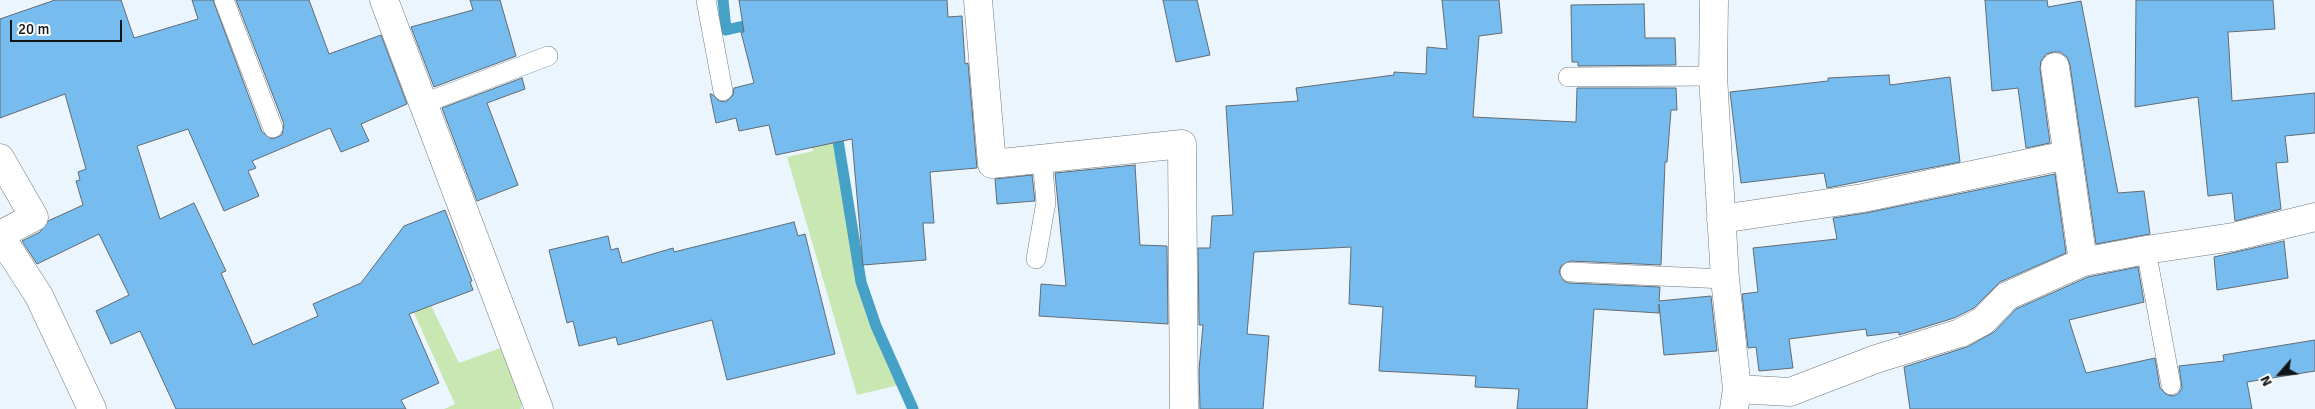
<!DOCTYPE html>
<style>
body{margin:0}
#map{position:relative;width:2315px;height:409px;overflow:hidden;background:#ebf5fd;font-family:Signika,sans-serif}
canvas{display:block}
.north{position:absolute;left:2255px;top:349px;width:50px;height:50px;-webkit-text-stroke:4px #fff;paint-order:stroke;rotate:243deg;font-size:14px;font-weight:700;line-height:20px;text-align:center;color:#111517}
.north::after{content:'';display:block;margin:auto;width:18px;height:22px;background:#111517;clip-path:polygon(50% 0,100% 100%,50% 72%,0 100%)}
.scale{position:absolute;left:10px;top:20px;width:112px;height:22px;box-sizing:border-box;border:2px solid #111517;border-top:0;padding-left:6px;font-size:15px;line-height:18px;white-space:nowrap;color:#111517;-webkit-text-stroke:4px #fff;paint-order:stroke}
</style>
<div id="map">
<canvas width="2315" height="409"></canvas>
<div class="north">N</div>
<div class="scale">20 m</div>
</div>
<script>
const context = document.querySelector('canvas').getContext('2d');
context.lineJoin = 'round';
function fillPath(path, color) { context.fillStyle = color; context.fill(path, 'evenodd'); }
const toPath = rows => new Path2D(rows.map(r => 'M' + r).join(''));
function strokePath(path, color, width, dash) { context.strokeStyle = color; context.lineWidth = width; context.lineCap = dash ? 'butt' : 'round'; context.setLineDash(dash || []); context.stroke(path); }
const green = toPath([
 [834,125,859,282,873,327,899,385,857,395,787,157,813,151,809,131],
 [420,283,459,363,506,346,523,395,521,409,444,409,455,404,404,291]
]);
const stream = toPath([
 [723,0,726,30,757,23],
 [836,128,861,282,876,326,913,409]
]);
const building = toPath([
 [55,0,121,0,134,38,198,19,192,0,213,0,262,132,272,139,282,135,284,124,236,0,309,0,329,54,381,35,407,104,361,124,369,141,341,152,330,128,252,161,256,168,248,171,259,196,224,211,188,129,137,146,160,219,194,203,226,271,221,273,253,345,318,316,313,304,361,283,404,226,445,210,472,281,470,282,473,290,409,314,439,383,401,400,406,409,176,409,140,331,111,344,96,311,129,295,99,234,37,264,22,241,40,232,48,221,83,205,76,181,80,180,78,172,86,169,65,94,0,118,0,19,55,0],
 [470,0,500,0,516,56,434,87,411,27,473,10,470,0],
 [739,0,947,0,948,17,962,16,965,64,968,63,977,168,930,172,934,223,923,223,926,260,863,265,852,139,776,155,769,125,739,131,736,118,716,123,710,94,712,94,719,101,726,102,733,95,734,88,754,83,741,32,744,32,739,0],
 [1163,0,1197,0,1210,55,1176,62,1163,0],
 [1442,0,1499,0,1502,33,1479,36,1473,117,1576,122,1577,88,1676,88,1677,110,1671,110,1667,162,1665,162,1661,265,1571,261,1561,266,1559,272,1564,281,1569,283,1660,287,1659,301,1711,296,1717,351,1664,355,1659,304,1659,313,1594,309,1587,409,1517,409,1519,389,1475,387,1476,376,1379,371,1383,307,1349,304,1351,247,1254,252,1247,334,1269,336,1263,409,1200,409,1199,370,1203,325,1199,325,1198,248,1210,248,1212,216,1233,215,1226,106,1298,101,1296,88,1394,75,1394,72,1426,74,1427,47,1447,49,1442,0],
 [1985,0,2047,0,2048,7,2081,1,2118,193,2144,191,2150,234,2096,244,2070,65,2067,57,2060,52,2053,52,2046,54,2041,61,2040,69,2050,143,2026,148,2018,88,1992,91,1985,0],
 [2136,0,2273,0,2275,29,2228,32,2232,101,2315,93,2315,133,2285,136,2288,162,2276,163,2281,209,2235,221,2232,193,2208,196,2198,97,2135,107,2136,0],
 [1644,4,1645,38,1675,38,1676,65,1578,66,1578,62,1572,62,1571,5,1644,4],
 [1889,75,1890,85,1950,77,1960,162,1827,188,1824,173,1741,183,1730,92,1828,81,1828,78,1889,75],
 [522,78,525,89,487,103,518,185,477,201,442,108,522,78],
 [1135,165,1140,245,1167,246,1168,324,1039,316,1041,284,1066,286,1055,173,1135,165],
 [2055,174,2066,253,2000,282,1974,308,1954,318,1899,335,1899,332,1867,336,1866,329,1789,339,1793,368,1759,371,1756,347,1748,348,1742,294,1758,292,1753,248,1837,239,1833,218,1866,213,2055,174],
 [1032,175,1035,201,997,204,995,179,1032,175],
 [794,222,798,236,805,234,835,354,727,380,712,320,618,345,616,337,579,346,573,321,567,323,549,250,608,236,611,250,618,248,622,263,673,248,674,252,794,222],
 [2284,241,2288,278,2217,290,2214,257,2284,241],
 [2138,267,2144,302,2069,320,2086,373,2155,358,2160,388,2167,395,2173,396,2178,394,2182,388,2179,366,2224,361,2223,355,2315,340,2315,371,2247,382,2252,409,1910,409,1904,367,1967,347,1994,332,2016,309,2088,277,2138,267]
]);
const lane = toPath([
 [224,0,273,128],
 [706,0,723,91],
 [1568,77,1713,76],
 [422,104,548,56],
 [2146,250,2171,385],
 [1036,259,1046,202,1042,159],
 [1570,272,1725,279]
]);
const street = toPath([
 [384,0,539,409],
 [978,0,992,164,1182,144,1184,409],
 [1714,0,1713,76,1725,279,1737,389,1734,409],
 [2055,67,2083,262],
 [0,158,34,217,0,235],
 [1721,219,1863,198,2067,155],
 [0,236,39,296,92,409],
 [1737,389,1790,392,1876,359,1960,333,1983,321,2007,296,2083,262,2146,250,2233,237,2315,217]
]);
fillPath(green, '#c9e7b3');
strokePath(stream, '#45a1c6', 11);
fillPath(building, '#77bcef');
strokePath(building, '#626b72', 1);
strokePath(lane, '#707980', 20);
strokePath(street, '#707980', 29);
strokePath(lane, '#fff', 19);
strokePath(street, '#fff', 28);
</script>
